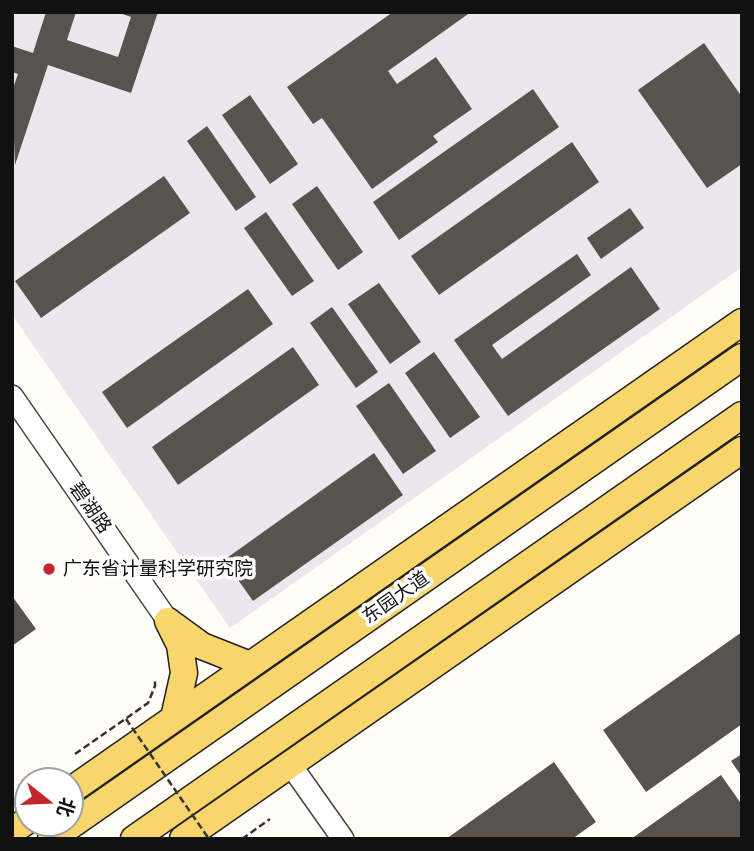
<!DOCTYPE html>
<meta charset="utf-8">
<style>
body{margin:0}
#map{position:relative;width:754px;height:851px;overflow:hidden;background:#fffdf5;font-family:Literata,"Noto Sans SC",serif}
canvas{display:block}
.frame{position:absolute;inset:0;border:14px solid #111;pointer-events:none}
.north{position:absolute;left:14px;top:767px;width:70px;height:70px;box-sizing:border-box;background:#fff;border:2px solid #a0a0a0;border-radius:50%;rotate:108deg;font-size:19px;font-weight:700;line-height:28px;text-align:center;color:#111}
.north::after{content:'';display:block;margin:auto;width:24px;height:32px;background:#c4262e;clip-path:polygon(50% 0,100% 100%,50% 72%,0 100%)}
</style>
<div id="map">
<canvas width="754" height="851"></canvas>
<div class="frame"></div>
<div class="north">北</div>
</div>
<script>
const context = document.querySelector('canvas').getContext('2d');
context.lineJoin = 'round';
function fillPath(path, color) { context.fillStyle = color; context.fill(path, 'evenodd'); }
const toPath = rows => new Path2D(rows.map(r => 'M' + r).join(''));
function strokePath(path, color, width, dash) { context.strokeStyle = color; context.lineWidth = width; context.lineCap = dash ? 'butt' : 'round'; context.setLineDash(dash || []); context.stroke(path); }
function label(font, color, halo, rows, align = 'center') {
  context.font = font + ' Literata,"Noto Sans SC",serif'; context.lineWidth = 7; context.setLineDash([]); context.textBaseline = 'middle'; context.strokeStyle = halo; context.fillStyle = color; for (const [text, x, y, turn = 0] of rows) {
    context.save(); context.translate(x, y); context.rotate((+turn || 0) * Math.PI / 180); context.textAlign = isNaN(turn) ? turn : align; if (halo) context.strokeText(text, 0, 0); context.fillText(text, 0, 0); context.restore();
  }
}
const industrial = toPath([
 [12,12,742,12,742,267,230,628,12,315]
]);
const building = toPath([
 [46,12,76,12,67,40,118,57,131,17,117,12,158,12,131,93,48,65,15,165,12,91,18,74,12,72,12,46,33,53],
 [393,12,471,12,388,71,397,84,436,57,472,109,433,136,438,142,372,189,322,118,313,124,287,87],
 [704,43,742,97,742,164,707,188,638,90],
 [533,89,559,127,399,240,373,202],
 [250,95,298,164,270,184,222,115],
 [207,126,256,197,236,211,187,141],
 [572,142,599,182,439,295,411,256],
 [164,176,190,213,41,318,15,281],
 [317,186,363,252,338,270,292,204],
 [630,208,644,228,601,259,587,238],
 [266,212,314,281,292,296,244,228],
 [577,254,591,275,492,345,502,359,631,267,660,309,508,416,454,340],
 [379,283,421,342,390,364,348,304],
 [248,289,273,324,127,428,102,392],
 [332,307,378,372,356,388,310,323],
 [293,347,319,385,178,485,152,447],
 [434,352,480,417,450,438,405,373],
 [389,383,436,451,403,474,356,406],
 [374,453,403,495,253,601,224,560],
 [12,596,36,629,12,646],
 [742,632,742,724,646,792,603,730],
 [742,754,742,777,731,761],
 [554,762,596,822,572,839,446,839],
 [721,775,742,805,742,839,631,839]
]);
const path = toPath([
 [75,754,148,703,155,686,155,679],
 [242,839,270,819]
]);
const minor = toPath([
 [12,396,168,621],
 [290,764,343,839]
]);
const major = toPath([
 [168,621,180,645,184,673,174,718],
 [169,622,202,646,250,665],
 [70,791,742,322],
 [12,831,28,820],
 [51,839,742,357],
 [134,839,742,415],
 [183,839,742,450]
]);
const pathBridge = toPath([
 [126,719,209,839]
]);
const markers = [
 [49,569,7,"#c4262e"]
];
const streetNames = [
 ["碧湖路",90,508,55],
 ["东园大道",396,598,-35]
];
const poiNames = [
 ["广东省计量科学研究院",63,569]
];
fillPath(industrial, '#eee6ef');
fillPath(building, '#5a524d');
strokePath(minor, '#444', 24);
strokePath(major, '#222', 29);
strokePath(path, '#333', 2.5, [7, 3.5]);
strokePath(minor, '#fff', 21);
strokePath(major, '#f9d66b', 26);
strokePath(pathBridge, '#333', 2.5, [7, 3.5]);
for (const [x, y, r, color] of markers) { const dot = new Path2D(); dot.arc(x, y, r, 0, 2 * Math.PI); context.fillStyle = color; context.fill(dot); strokePath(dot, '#fff', 2.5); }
label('19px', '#111', '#fff', streetNames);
label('19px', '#111', '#fff', poiNames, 'left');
</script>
